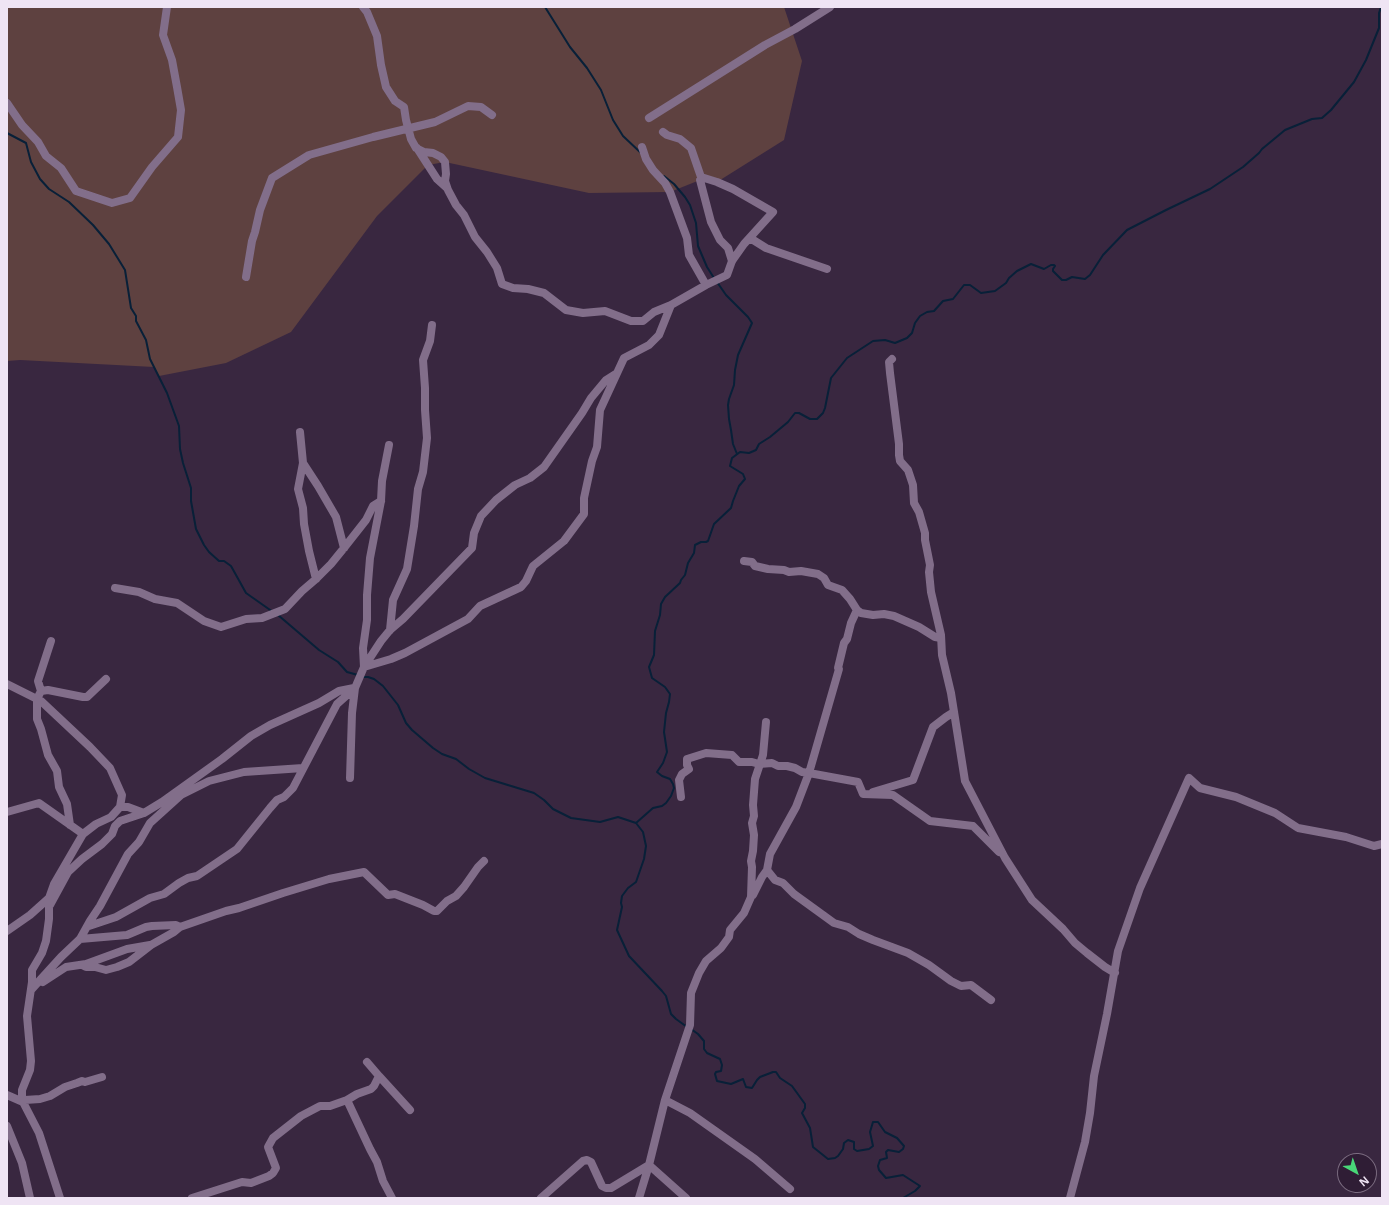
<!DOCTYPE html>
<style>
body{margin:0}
#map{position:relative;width:1389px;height:1205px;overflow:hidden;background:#392740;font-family:"Noto Sans",sans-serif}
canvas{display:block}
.frame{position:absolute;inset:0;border:8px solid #efe4f4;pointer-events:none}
.north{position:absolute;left:1337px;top:1153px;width:40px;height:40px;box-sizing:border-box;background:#2f1d35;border:1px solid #7c6d81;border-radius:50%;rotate:140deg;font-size:11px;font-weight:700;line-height:16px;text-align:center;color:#efe4f4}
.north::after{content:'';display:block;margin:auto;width:14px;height:18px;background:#49d778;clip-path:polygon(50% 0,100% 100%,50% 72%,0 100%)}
</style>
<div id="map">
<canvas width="1389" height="1205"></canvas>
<div class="frame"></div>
<div class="north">N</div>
</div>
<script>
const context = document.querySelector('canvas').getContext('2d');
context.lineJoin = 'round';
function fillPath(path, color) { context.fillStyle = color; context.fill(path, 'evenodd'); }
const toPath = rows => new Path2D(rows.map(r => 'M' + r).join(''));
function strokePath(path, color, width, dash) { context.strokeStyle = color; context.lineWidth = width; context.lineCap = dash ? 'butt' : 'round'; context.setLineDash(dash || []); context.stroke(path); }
const green = toPath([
 [7,7,784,7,802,61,784,140,717,182,700,180,670,192,589,193,445,162,428,165,377,216,291,332,226,363,159,376,154,367,20,360,7,361]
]);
const stream = toPath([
 [545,7,570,47,587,68,601,90,613,120,623,136,641,153],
 [7,133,26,143,31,162,40,179,49,189,69,202,93,225,109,244,125,270,131,308,136,316,136,321,146,340,150,359,167,393,179,426,180,449,183,463,191,488,191,501,196,529,204,545,209,552,219,561,224,561,231,566,246,593,273,612],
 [664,176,674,184,685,197,690,205,696,223,698,246,707,267,714,278],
 [717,282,726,295,748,317,752,323,738,355,735,370,734,385,729,399,728,405,729,419,731,430,733,444,737,454],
 [278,615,319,650,338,662,347,672,358,675],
 [362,677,368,677,374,679,383,686,398,705,406,723,412,730,433,748,442,754,456,759,469,769,485,778,534,793,544,800,553,809,571,818,600,822,618,817,636,823,643,832,646,846,644,859,636,882,628,888,622,896,621,903,622,907,617,930,629,956,662,991,666,996,671,1014,676,1019,687,1027],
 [636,823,653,808,662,806,666,803,671,796,674,788,673,784,670,779,662,776,657,772,663,763,667,752,664,732,666,713,669,702,670,694,665,687,652,678,649,667,654,655,655,631,660,615,661,604,665,597,680,583,681,580,685,575,688,563,694,553,695,545,701,542,706,542,708,541,714,524,731,508,733,501,739,486,745,479,743,474,730,466,732,458,740,452,749,453,756,450,759,444,770,437,788,422,795,413,799,413,810,419,817,419,823,413,825,408,831,378,847,358,873,341,885,340,895,343,907,338,912,333,915,323,920,316,927,312,934,311,943,301,953,299,964,285,970,285,981,293,995,291,1006,283,1009,278,1017,271,1031,264,1044,269,1051,265,1054,265,1055,266,1053,269,1053,271,1062,280,1066,280,1072,277,1085,279,1090,275,1103,255,1127,230,1166,210,1210,189,1243,167,1259,153,1262,149,1285,130,1312,119,1322,118,1331,110,1354,82,1366,60,1379,28,1379,13,1381,7],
 [691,1029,698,1034,704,1041,704,1049,707,1053,720,1059,722,1065,721,1071,716,1072,715,1074,717,1081,731,1084,743,1079,746,1087,752,1088,757,1080,760,1077,773,1072,776,1072,780,1078,792,1086,805,1104,805,1108,802,1113,810,1128,813,1147,828,1159,835,1158,838,1156,843,1149,844,1143,848,1140,854,1142,854,1149,857,1151,869,1149,873,1146,870,1132,873,1122,878,1122,885,1132,897,1138,904,1146,903,1149,899,1152,888,1150,886,1152,887,1158,880,1160,878,1166,879,1170,886,1178,903,1175,920,1186,915,1191,903,1198]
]);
const minor = toPath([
 [363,7,367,12,377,36,381,65,386,87,395,101,404,107,406,120,411,139,416,148,424,152,433,153,441,157,445,162,446,174,445,181,448,190,456,205,464,215,475,237,487,252,497,268,502,284,513,288,528,289,544,293,566,310,583,313,605,311,631,321,643,321,654,312,671,305,706,285,727,275,732,261,744,244,773,212,733,189,717,182,701,177,691,148,680,139,667,135,663,132],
 [7,103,22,125,38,142,46,156,61,168,76,191,112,203,130,198,152,167,178,137,181,110,177,87,172,60,163,35,167,7],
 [649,118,765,45,795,29,830,7],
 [642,147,646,159,653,170,665,183,670,192,687,238,689,255,706,285],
 [417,148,437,179,447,188],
 [701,177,700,180,711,222,720,240,728,248,732,261],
 [750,238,766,248,827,269],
 [246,277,252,241,255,232,260,210,272,178,309,155,373,137,435,122,468,106,481,107,492,115],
 [892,359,889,362,890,373,899,444,899,455,900,461,908,470,913,485,914,503,919,512,925,533,925,540,930,565,929,572,931,592,941,635,942,655,951,693,965,781,1005,858,1032,900,1063,929,1075,943,1087,953,1105,967,1115,973],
 [300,432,303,463,318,486,336,517,344,548],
 [303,463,298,489,303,508,304,524,309,551,316,579],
 [744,561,752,562,755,566,768,569,784,570,789,572,801,571,818,574,824,578,828,585,842,590,850,599,857,610,861,613,873,615,884,614,894,616,919,627,935,637,941,638],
 [115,588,139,592,155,599,177,603,204,621,221,627,246,619,262,618,285,609,302,591,316,579,331,564,344,548,366,520,373,506,381,501],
 [390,630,393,600,407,569,414,526,418,489,423,472,427,438,425,410,425,388,423,360,430,341,432,325],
 [364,667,391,659,405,653,468,619,480,606,521,587,526,581,533,566,564,541,584,514,584,498,592,461,597,447,600,410,624,358,649,345,659,335,671,305],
 [364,667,363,648,367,620,367,595,370,558,381,501,382,481,389,445],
 [7,684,41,701,90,747,110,768,122,795,120,807,111,817,96,824,83,834,54,884,49,898,49,919,46,941,42,953,32,970,32,982,27,1016,31,1061,30,1070,22,1090,22,1096,23,1102,39,1133,60,1198],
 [41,691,38,681,51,641],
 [350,778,352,713,355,688,364,667,381,641,390,630,403,619,472,548,474,533,481,516,496,500,515,485,530,478,544,467,582,413,591,398,606,380,617,373],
 [873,792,913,780,933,727,946,717,954,712],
 [681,797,679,780,682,774,689,769,687,765,687,759,706,753,732,755,739,762,752,762,759,764,772,763,778,766,787,766,795,768,802,772,809,773,839,669,838,668,844,643,847,639,851,623,857,610],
 [120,807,128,807,144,813,162,802,222,759,251,736,270,725,319,703,339,691,354,688],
 [7,812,39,803,83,834],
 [70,825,67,804,59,787,57,771,48,755,41,729,37,719,37,699,41,691,48,690,83,697,87,697,106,679],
 [767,870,775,880,783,883,794,894,834,923,848,927,859,934,873,940,908,953,929,965,951,981,961,986,971,985,991,1000],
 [753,895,762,877,767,870,770,854,796,807,809,773,858,782,863,794,893,795,930,821,973,826,999,852],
 [50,905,68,872,82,859,102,844,112,834,115,826,120,821,144,813],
 [89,926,116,917,150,898,164,894,179,883,188,878,197,876,237,849,270,808,277,800,284,797,293,788,337,704,355,688],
 [7,931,30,915,49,898],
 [80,939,127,935,146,927,152,926,176,925,180,927],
 [82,965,86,967,95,967,106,970,117,967,129,962,151,945,174,932,180,927,226,911,239,908,283,893,329,879,364,872,388,895,395,894,423,905,434,911,437,911,447,901,456,896,464,887,478,867,484,861],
 [43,982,66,967,86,964,127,949,150,945],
 [31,990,61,957,80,939,90,921,100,906,128,854,139,842,150,823,181,795,209,781,244,772,303,768],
 [367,1062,379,1076],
 [7,1095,23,1102,25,1100,40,1099,50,1096,65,1087,77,1083,82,1081,85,1082,102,1077],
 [665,1100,690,1025,691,993,699,973,706,961,721,948,729,937,730,930,744,913,751,897,752,867,751,861,753,851,754,835,752,823,754,816,753,805,755,779,763,755,766,722],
 [7,1126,22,1163,30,1198],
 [192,1198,242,1182,251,1183,269,1176,273,1173,276,1168,268,1147,273,1138,301,1116,320,1106,330,1106,347,1100],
 [392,1198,383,1181,377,1162,370,1149,347,1100,357,1094,371,1089,374,1086,379,1076,410,1110],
 [541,1198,583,1161,587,1160,591,1162,602,1186,606,1188,611,1188,649,1165,665,1100,690,1113,755,1159,790,1189],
 [639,1198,649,1165,686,1198],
 [1070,1198,1085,1142,1090,1113,1094,1076,1107,1014,1118,951,1140,888,1189,778,1200,788,1236,797,1275,813,1298,828,1346,837,1374,846,1382,844]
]);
fillPath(green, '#5e4140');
strokePath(stream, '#082038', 2);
strokePath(minor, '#826e8a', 8);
</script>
